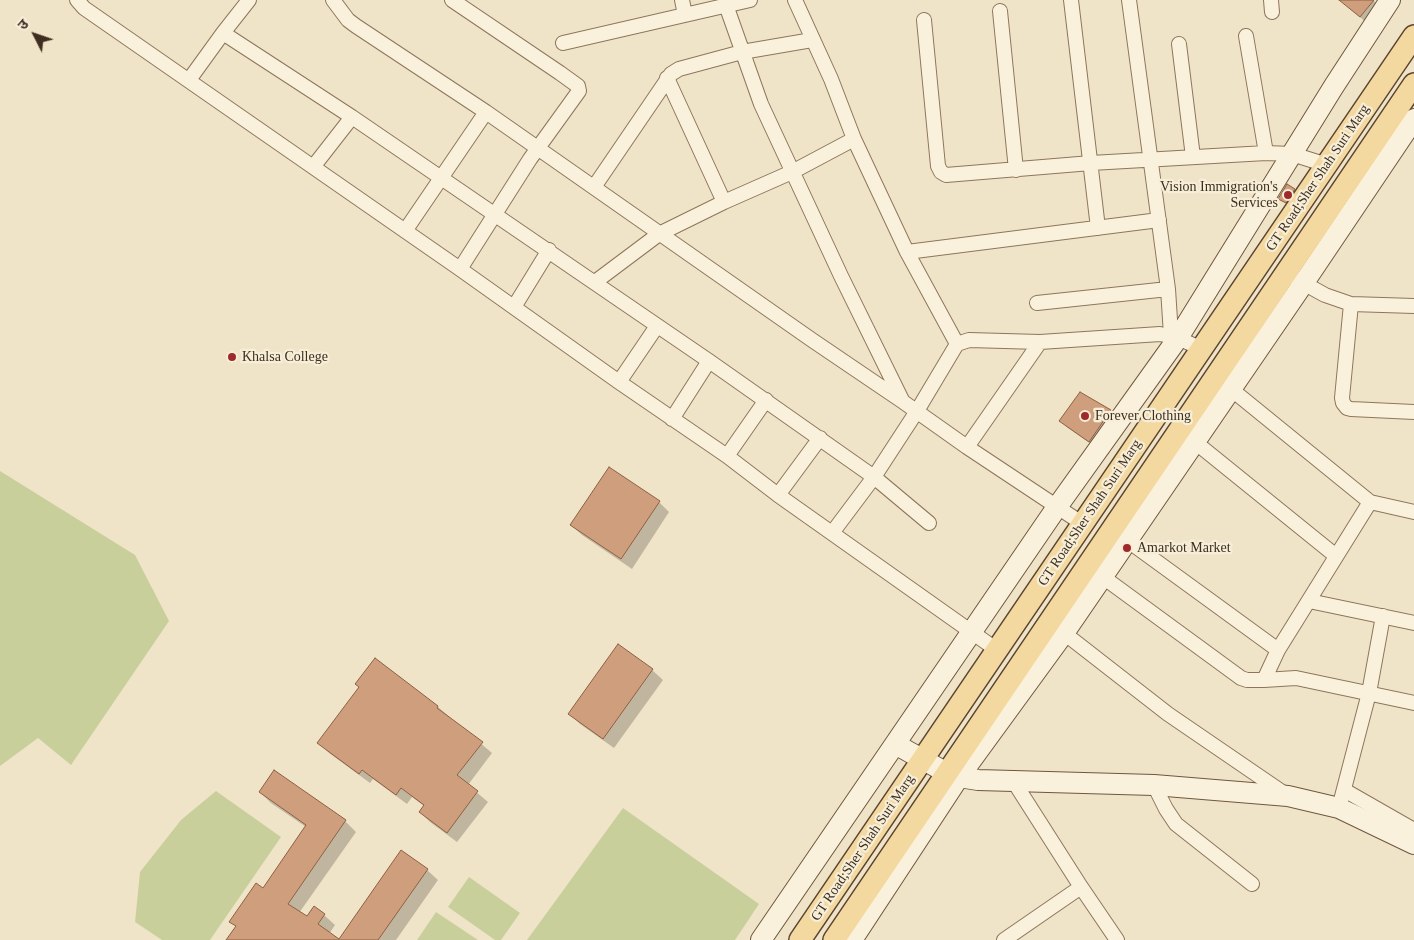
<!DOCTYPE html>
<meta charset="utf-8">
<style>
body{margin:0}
#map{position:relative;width:1414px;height:940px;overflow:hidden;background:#f0e4c8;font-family:"Times New Roman","Noto Sans Devanagari",serif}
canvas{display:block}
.north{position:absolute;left:10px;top:10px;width:50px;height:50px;-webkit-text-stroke:4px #f7eed8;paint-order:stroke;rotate:311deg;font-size:14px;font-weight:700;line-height:20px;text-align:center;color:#3d2e20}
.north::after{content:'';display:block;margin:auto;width:18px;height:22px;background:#3d2e20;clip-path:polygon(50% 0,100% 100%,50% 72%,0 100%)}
</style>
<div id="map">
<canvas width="1414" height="940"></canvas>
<div class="north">उ</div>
</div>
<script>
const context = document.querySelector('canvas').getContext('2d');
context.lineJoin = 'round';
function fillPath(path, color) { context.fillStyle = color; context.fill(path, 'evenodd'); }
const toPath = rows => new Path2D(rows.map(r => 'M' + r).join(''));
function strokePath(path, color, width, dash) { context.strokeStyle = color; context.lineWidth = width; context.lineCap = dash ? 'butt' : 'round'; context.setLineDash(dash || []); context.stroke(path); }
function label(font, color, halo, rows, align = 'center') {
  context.font = font + ' "Times New Roman",serif'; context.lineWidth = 4.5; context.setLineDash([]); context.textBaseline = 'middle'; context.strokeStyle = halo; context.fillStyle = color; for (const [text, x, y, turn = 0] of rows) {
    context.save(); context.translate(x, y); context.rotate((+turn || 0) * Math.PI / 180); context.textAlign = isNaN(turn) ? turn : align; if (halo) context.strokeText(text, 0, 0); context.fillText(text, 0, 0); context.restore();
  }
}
const green = toPath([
 [0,471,135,555,169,621,71,765,38,738,0,766],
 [216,791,281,837,210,940,162,940,135,922,140,872,181,820],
 [623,808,759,904,735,940,527,940],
 [469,877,520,913,501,940,495,940,448,907],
 [436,912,478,940,417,940]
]);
const shadow = toPath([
 [1340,0,1373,0,1381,8,1368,24],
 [1295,190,1299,194,1291,207,1280,199],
 [1081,393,1110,411,1118,419,1097,448,1068,428,1060,420],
 [659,502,669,512,632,569,582,535,571,525],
 [652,670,663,680,614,748,580,724,570,714],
 [438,707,492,753,468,785,488,802,457,842,430,822,420,812,424,806,412,797,407,804,373,779,370,783,329,753,319,743],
 [274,772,345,821,356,832,299,913,307,918,324,915,335,925,329,934,338,940,228,940,237,927,231,921,263,889,306,827,271,803,260,792],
 [427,870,438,880,396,940,339,940]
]);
const building = toPath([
 [1339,0,1374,0,1360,17,1339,0],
 [1287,184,1295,189,1286,203,1278,199,1287,184],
 [1080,392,1111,410,1089,442,1059,421,1080,392],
 [609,467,660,501,621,559,570,525,609,467],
 [618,644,653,669,603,739,568,714,618,644],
 [375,658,438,706,437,708,483,742,457,775,478,791,447,833,419,812,424,805,401,788,396,795,362,770,359,774,317,743,359,687,355,684,375,658],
 [274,770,346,820,288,904,307,916,314,906,325,914,318,924,339,939,401,850,428,869,378,940,226,940,236,926,229,922,256,883,263,888,306,825,259,792,274,770]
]);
const street = toPath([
 [77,0,84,8,460,269,619,382,727,456,778,495,997,650],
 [333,0,348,20,356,26,486,112,812,340,902,401,967,447,1083,524],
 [452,0,560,73,578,86,579,91,530,159,460,269],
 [682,0,685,15],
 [795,0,831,79,854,139,907,252,957,344],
 [1071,0,1098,228],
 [1129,0,1168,289,1171,335],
 [1271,0,1272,12],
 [726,5,761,104,841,276,902,400],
 [1000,11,1016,170],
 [924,20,938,166,941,172,946,175,1091,163,1266,153,1292,154,1327,165],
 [223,33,352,117,709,361,874,477,929,523],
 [1246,36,1266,153],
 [563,43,750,0],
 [1179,44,1193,157],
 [667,78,724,202],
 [189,80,223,33,249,0],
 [313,167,352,117],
 [594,187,671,74,679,69,742,52,812,40],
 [405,231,486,112],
 [907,252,1159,220],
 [1296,279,1325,295,1351,304,1414,306],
 [595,282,659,234,724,202,792,172,854,139],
 [1037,303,1168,289],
 [1351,304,1342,398,1343,403,1347,408,1351,409,1414,412],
 [514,307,549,250],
 [619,382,657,326],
 [1231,389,1370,502,1414,512],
 [672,419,709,361],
 [1195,442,1336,556],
 [967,447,1040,342],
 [727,456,766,400],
 [778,495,820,438],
 [832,533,874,477,917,411,957,344,969,340,1040,342,1160,334,1178,338,1202,349],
 [1127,540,1278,650],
 [1103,577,1241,678,1247,680,1264,680,1296,678,1414,703],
 [1309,601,1414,623],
 [1064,633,1168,714,1285,794],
 [1264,680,1278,650,1370,502],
 [1014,782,1081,887,1117,940],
 [1154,785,1166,809,1176,824,1252,884],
 [1344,790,1414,830],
 [1339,808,1369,693,1383,616],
 [1004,940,1081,887]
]);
const secondary = toPath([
 [895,744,947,773,959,777,978,780,1154,785,1288,796,1339,808,1414,844],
 [761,940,1057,507,1178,338,1334,86,1390,0],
 [852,940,959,777,1064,633,1303,284,1414,119]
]);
const primary = toPath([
 [800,940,1414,36],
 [834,940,1414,84]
]);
const markers = [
 [1288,195,5,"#9e2a2b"],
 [232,357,5,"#9e2a2b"],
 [1085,416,5,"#9e2a2b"],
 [1127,548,5,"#9e2a2b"]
];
const streetNames = [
 ["GT Road;Sher Shah Suri Marg",1318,178,-56],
 ["GT Road;Sher Shah Suri Marg",1090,513,-56],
 ["GT Road;Sher Shah Suri Marg",863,848,-56]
];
const poiNames = [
 ["Vision Immigration's",1278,187,"right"],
 ["Services",1278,203,"right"],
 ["Khalsa College",242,357],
 ["Forever Clothing",1095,416],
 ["Amarkot Market",1137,548]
];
fillPath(green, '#c9cf9b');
fillPath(shadow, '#0003');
fillPath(building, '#cf9f7d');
strokePath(building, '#8d5f41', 1);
strokePath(street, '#8d765c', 16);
strokePath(secondary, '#6f573f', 22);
strokePath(primary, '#5b4430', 24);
strokePath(street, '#faf1dc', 14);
strokePath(secondary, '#faf1dc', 20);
strokePath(primary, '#f3d9a0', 21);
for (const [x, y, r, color] of markers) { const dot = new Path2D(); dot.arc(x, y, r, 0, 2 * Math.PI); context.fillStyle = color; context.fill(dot); strokePath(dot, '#f7eed8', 2); }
label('14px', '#3d2e20', '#f7eed8', streetNames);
label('14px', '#3d2e20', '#f7eed8', poiNames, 'left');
</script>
